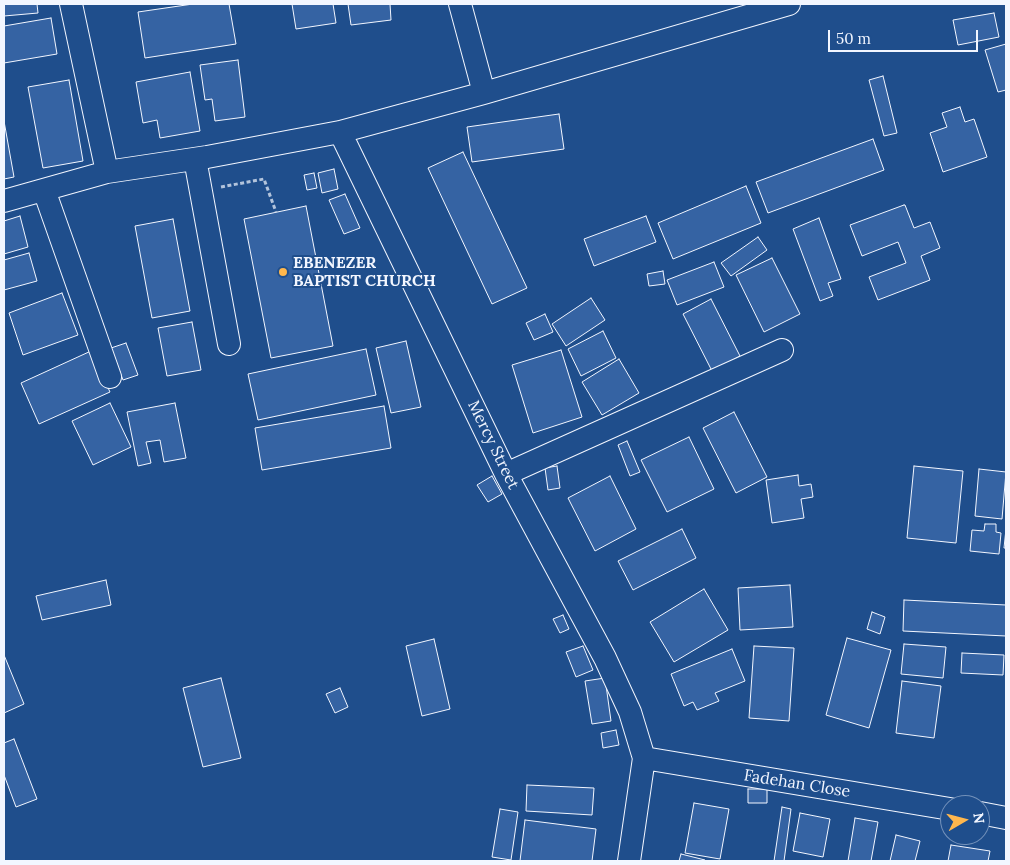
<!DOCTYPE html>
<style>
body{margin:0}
#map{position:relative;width:1010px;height:865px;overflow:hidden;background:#1f4e8c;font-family:Lora,serif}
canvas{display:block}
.frame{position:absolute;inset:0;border:5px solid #f2f6ff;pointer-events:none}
.north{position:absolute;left:940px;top:795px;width:50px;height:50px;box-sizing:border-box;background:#1f4e8c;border:1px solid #7391ba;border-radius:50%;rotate:82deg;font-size:14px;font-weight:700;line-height:20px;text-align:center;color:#f2f6ff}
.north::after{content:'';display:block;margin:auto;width:18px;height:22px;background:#ffb74d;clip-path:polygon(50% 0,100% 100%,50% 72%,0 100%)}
.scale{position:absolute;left:828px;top:30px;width:150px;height:22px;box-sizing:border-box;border:2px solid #f2f6ff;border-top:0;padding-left:6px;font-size:15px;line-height:18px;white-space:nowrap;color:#f2f6ff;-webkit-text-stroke:4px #1f4e8c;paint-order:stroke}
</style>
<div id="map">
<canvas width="1010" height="865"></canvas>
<div class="frame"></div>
<div class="north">N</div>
<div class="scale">50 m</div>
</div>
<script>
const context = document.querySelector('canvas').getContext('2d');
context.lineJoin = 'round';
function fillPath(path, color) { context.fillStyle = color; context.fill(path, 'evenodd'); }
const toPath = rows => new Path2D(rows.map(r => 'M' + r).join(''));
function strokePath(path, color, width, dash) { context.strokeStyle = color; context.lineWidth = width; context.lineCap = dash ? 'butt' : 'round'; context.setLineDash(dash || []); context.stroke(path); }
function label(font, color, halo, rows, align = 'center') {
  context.font = font + ' Lora,serif'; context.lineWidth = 4; context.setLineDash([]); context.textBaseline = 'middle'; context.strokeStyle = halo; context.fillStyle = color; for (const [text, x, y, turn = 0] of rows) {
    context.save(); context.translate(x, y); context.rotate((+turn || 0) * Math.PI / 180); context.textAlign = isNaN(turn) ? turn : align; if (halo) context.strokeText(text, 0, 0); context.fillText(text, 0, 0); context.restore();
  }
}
const building = toPath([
 [4,4,37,4,38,13,4,16,4,4],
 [193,4,229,4,236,44,145,58,138,12,193,4],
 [292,4,333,4,336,23,296,29,292,4],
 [348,4,390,4,391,20,351,25,348,4],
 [994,13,999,37,958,45,953,20,994,13],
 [51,18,57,54,4,63,4,26,51,18],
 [1006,44,1006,90,998,92,985,50,1006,44],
 [238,60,245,117,215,121,212,99,205,100,200,65,238,60],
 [190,72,200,131,160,138,157,120,143,123,136,82,190,72],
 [883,76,897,133,884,136,869,80,883,76],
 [69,80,83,161,43,168,28,87,69,80],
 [960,107,965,122,974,119,987,157,943,172,930,133,947,127,942,113,960,107],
 [559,114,564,149,472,162,467,127,559,114],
 [4,121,14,177,4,179,4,121],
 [873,139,884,170,768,213,756,182,873,139],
 [463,152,527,288,492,304,428,168,463,152],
 [334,169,338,189,322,193,318,173,334,169],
 [314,173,317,188,307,190,304,175,314,173],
 [746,186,761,223,673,259,658,223,746,186],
 [345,194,360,228,344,234,329,200,345,194],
 [904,205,905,205,914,228,930,222,940,248,921,256,930,280,878,300,869,277,906,263,898,242,862,256,850,225,904,205],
 [306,206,333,346,271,358,244,219,306,206],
 [20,216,28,247,4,254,4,221,20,216],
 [646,216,656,242,594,266,584,239,646,216],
 [819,218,841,279,828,283,833,296,820,301,793,229,819,218],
 [173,219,190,311,152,318,135,226,173,219],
 [758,237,767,250,731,276,721,263,758,237],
 [29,253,37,281,4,290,4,260,29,253],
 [772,258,800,314,764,332,736,275,772,258],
 [714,262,724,287,677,305,667,280,714,262],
 [663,271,665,284,649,286,647,274,663,271],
 [62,293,78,335,23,355,9,313,62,293],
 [591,298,605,320,566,346,552,324,591,298],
 [711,299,740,356,712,371,683,314,711,299],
 [545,314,553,332,534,340,526,323,545,314],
 [192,322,201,370,167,376,158,328,192,322],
 [603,331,616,358,581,376,568,349,603,331],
 [406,341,421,407,391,413,376,348,406,341],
 [126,343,138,375,123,380,111,348,126,343],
 [366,349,376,395,258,420,248,374,366,349],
 [561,350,582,417,533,433,512,365,561,350],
 [91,351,110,392,39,424,21,383,91,351],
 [619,359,639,393,602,415,582,382,619,359],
 [110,403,131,447,93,465,72,421,110,403],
 [175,403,186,458,164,462,160,440,146,442,151,463,138,466,127,412,175,403],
 [384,406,391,448,262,470,255,428,384,406],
 [734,412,767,477,736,493,703,428,734,412],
 [689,437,714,489,667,512,641,460,689,437],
 [627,441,640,472,630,476,618,445,627,441],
 [557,466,560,488,548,490,545,468,557,466],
 [914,466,963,471,956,543,907,538,914,466],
 [979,469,1006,472,1002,519,975,516,979,469],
 [798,475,799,486,811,484,813,497,801,499,804,518,772,523,766,480,798,475],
 [492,476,502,494,488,502,477,485,492,476],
 [610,476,636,529,595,551,568,498,610,476],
 [985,524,996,524,996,532,1001,533,999,554,970,551,972,530,984,531,985,524],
 [682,529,696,558,633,590,618,561,682,529],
 [1006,529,1006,548,1004,548,1006,529],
 [106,580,111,605,42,620,36,596,106,580],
 [790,585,793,627,740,630,738,588,790,585],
 [704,589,728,630,674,662,650,622,704,589],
 [904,600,1006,605,1006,636,903,631,904,600],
 [872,612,885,617,880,634,867,629,872,612],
 [563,615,569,629,560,633,553,619,563,615],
 [847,638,891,650,869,728,826,715,847,638],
 [434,639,450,709,422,716,406,646,434,639],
 [904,644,946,647,943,678,901,674,904,644],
 [583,646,593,670,576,677,566,652,583,646],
 [754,646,794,648,789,721,749,718,754,646],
 [732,649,745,681,715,693,719,701,697,710,693,702,684,706,671,674,732,649],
 [962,653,1004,655,1003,675,961,673,962,653],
 [4,655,24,704,4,713,4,655],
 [221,678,241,758,203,767,183,688,221,678],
 [605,678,611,721,592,724,585,681,605,678],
 [902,681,941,686,934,738,896,733,902,681],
 [340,688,348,707,335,713,326,694,340,688],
 [616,730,619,745,603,748,601,733,616,730],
 [14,739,37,799,16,807,4,775,4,743,14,739],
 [527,785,594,788,592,815,526,811,527,785],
 [748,789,767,789,767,803,748,803,748,789],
 [694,803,729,809,720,859,685,853,694,803],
 [782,807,791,809,784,861,788,861,774,861,782,807],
 [500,809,518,812,511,860,492,857,500,809],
 [800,813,830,819,823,857,793,851,800,813],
 [855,818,878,822,871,861,848,861,855,818],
 [525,820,596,829,592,861,520,861,525,820],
 [896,835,920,841,915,861,890,861,896,835],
 [951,845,990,851,988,861,948,861,951,845],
 [681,854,705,860,704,861,679,861,681,854]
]);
const path = toPath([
 [221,187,264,179,276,212]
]);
const minor = toPath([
 [71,4,107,172],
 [460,4,484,93],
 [340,132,506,474,605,658,630,712,644,758,629,861],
 [195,159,229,344],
 [44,190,110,377],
 [4,201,107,172,207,157,340,132,484,93,789,4],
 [506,474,782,350],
 [644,758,950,809],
 [980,813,1006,818]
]);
const markers = [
 [283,272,5,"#ffb74d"]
];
const poiNames = [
 ["EBENEZER",293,263],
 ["BAPTIST CHURCH",293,281]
];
const streetNames = [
 ["Mercy Street",493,445,64],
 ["Fadehan Close",797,784,9]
];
fillPath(building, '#3563a3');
strokePath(building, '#f2f6ff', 1);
strokePath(minor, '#f2f6ff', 24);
strokePath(path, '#b3c4dc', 3, [4, 2.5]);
strokePath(minor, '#1f4e8c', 22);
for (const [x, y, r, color] of markers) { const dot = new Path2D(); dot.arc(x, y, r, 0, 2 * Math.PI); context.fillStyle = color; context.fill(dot); strokePath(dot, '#1f4e8c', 2); }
label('bold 16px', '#f2f6ff', '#1f4e8c', poiNames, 'left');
label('16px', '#f2f6ff', '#1f4e8c', streetNames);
</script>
